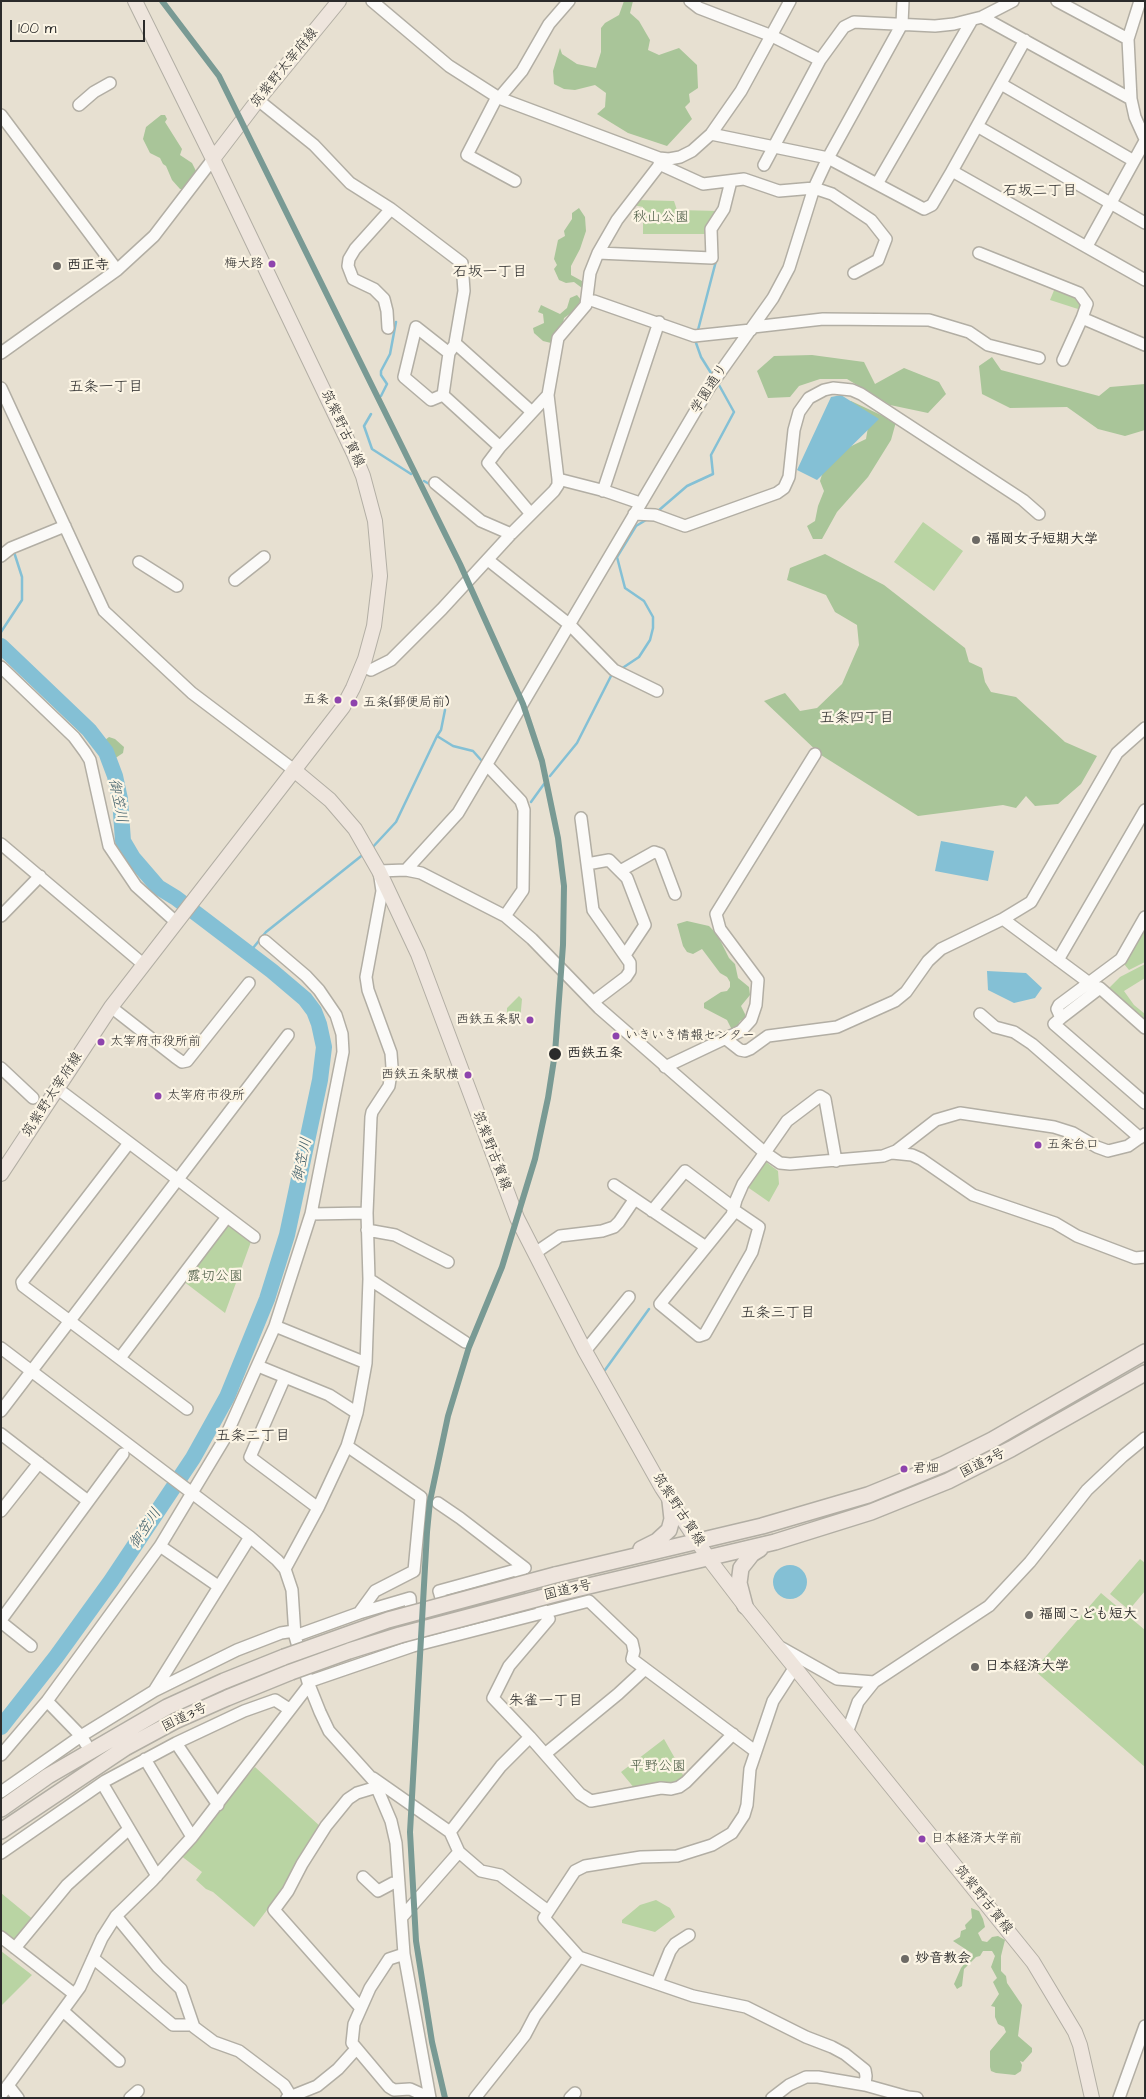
<!DOCTYPE html>
<meta charset="utf-8">
<style>
body{margin:0}
#map{position:relative;width:1146px;height:2099px;overflow:hidden;background:#e7e0d1;font-family:"Architects Daughter",sans-serif}
canvas{display:block}
.frame{position:absolute;inset:0;border:2px solid #2b2b2b;pointer-events:none}
.scale{position:absolute;left:10px;top:20px;width:135px;height:22px;box-sizing:border-box;border:2px solid #2b2b2b;border-top:0;padding-left:6px;font-size:15px;line-height:18px;white-space:nowrap;color:#2b2b2b;-webkit-text-stroke:4px #fcf5e5;paint-order:stroke}
</style>
<div id="map">
<canvas width="1146" height="2099"></canvas>
<div class="frame"></div>
<div class="scale">100 m</div>
</div>
<script>
const context = document.querySelector('canvas').getContext('2d');
context.lineJoin = 'round';
function fillPath(path, color) { context.fillStyle = color; context.fill(path, 'evenodd'); }
const toPath = rows => new Path2D(rows.map(r => 'M' + r).join(''));
function strokePath(path, color, width, dash) { context.strokeStyle = color; context.lineWidth = width; context.lineCap = dash ? 'butt' : 'round'; context.setLineDash(dash || []); context.stroke(path); }
function label(font, color, halo, rows, align = 'center') {
  context.font = font + ' "Architects Daughter","Klee One",sans-serif'; context.lineWidth = 4.5; context.setLineDash([]); context.textBaseline = 'middle'; context.strokeStyle = halo; context.fillStyle = color; for (const [text, x, y, turn = 0] of rows) {
    context.save(); context.translate(x, y); context.rotate((+turn || 0) * Math.PI / 180); context.textAlign = isNaN(turn) ? turn : align; if (halo) context.strokeText(text, 0, 0); context.fillText(text, 0, 0); context.restore();
  }
}
const green = toPath([
 [637,200,674,201,677,210,719,211,706,234,643,234,643,207,633,205],
 [1055,288,1073,296,1080,305,1078,309,1050,300],
 [923,522,963,551,934,591,894,562],
 [1145,928,1145,962,1129,970,1124,964],
 [1145,964,1145,978,1124,991,1134,1005,1145,1014,1145,1021,1109,988,1120,977],
 [519,996,522,999,520,1021,517,1023,507,1012,507,1008],
 [762,1159,778,1171,779,1184,769,1202,746,1186],
 [231,1223,252,1239,225,1313,183,1281,225,1224],
 [1140,1559,1145,1563,1145,1591,1129,1610,1110,1594],
 [1101,1593,1145,1630,1145,1767,1034,1670],
 [664,1739,677,1762,678,1769,685,1777,677,1783,635,1789,621,1772],
 [255,1767,321,1827,287,1884,254,1927,213,1892,206,1889,196,1880,202,1872,180,1855],
 [1,1893,35,1921,15,1944,1,1933],
 [656,1900,670,1908,675,1917,655,1932,622,1923,622,1920,640,1905],
 [1,1951,32,1975,1,2006]
]);
const forest = toPath([
 [624,1,633,1,630,13,639,21,650,40,648,50,659,55,679,48,697,65,698,88,689,94,690,102,685,107,692,119,667,146,628,133,597,114,605,107,606,93,595,85,575,90,564,89,554,84,553,71,560,48,562,54,577,64,596,68,601,52,601,28,605,23,619,15],
 [161,115,165,115,167,119,165,122,182,149,180,155,192,163,196,171,184,189,180,189,172,180,166,166,163,164,160,158,150,153,143,139,146,127],
 [579,208,585,217,586,231,580,249,571,266,571,275,582,281,582,288,574,282,566,283,559,280,554,269,557,265,554,259,558,240,565,236,564,231,572,219,572,213],
 [577,295,581,300,574,311,564,318,562,329,556,331,551,343,543,341,534,333,533,328,544,323,543,314,538,312,541,305,560,314,567,308,570,298],
 [812,355,864,362,875,384,904,368,939,382,946,394,928,413,890,405,847,379,820,379,799,386,790,397,768,398,757,371,774,356],
 [992,357,1001,370,1099,396,1110,387,1145,384,1145,430,1125,436,1098,429,1067,407,1010,408,982,394,979,366],
 [851,401,896,422,891,440,868,477,837,512,822,539,813,539,807,526,815,521,818,506,824,491,820,481,824,468,839,452,866,439,869,421,832,407],
 [825,554,884,585,965,648,969,662,982,668,985,682,991,692,1016,697,1065,742,1097,756,1081,784,1058,804,1035,806,1026,796,1016,808,1003,805,918,816,821,755,764,701,785,693,800,711,817,708,842,684,859,645,857,625,835,612,826,595,787,580,790,568],
 [109,737,115,739,124,747,123,753,114,759,107,759,103,755,105,748,100,740,102,738,105,740],
 [687,921,709,926,717,934,729,958,735,964,738,978,749,987,750,995,741,1006,745,1014,745,1018,740,1021,736,1029,731,1028,727,1020,704,1008,704,1003,721,992,727,991,730,987,730,982,727,977,720,973,702,949,693,954,687,952,683,946,677,924],
 [971,1908,979,1911,983,1919,985,1927,978,1933,982,1941,987,1942,992,1937,998,1936,1005,1940,1001,1956,1001,1971,1006,1976,1007,1983,1022,2005,1018,2036,1032,2048,1032,2052,1023,2062,1020,2061,1022,2065,1021,2071,1015,2075,996,2073,991,2071,990,2067,990,2051,1006,2032,1004,2027,998,2024,995,2017,995,2007,991,2006,999,1994,993,1982,997,1978,991,1967,995,1956,992,1951,983,1951,980,1956,976,1957,964,1969,962,1986,957,1989,954,1984,961,1968,973,1954,953,1941,960,1937,961,1931,966,1929,965,1925,972,1918]
]);
const water = toPath([
 [841,395,879,419,817,480,797,470,831,397],
 [941,841,994,851,988,881,935,871],
 [987,971,1026,973,1042,988,1035,998,1014,1003,988,990],
 '773 1582a17 17 0 1 1 34 0a17 17 0 1 1-34 0Z'
]);
const stream = toPath([
 [698,330,716,261],
 [695,340,701,357,711,373],
 [381,396,387,384,381,375,381,371,390,354,396,322],
 [371,414,364,426,372,449,411,474],
 [424,481,431,485],
 [658,511,687,486,713,474,711,455,734,412,719,385],
 [1,632,22,600,22,577,14,552],
 [621,669,639,657,650,640,653,628,653,617,644,601,625,588,617,557,636,526,646,520],
 [437,736,441,730,445,710],
 [550,776,577,743,612,674],
 [531,802,544,784],
 [371,849,396,822,437,736,453,746,473,751,481,760],
 [249,953,266,932,365,853],
 [605,1370,649,1309]
]);
const river = toPath([
 [1,646,89,730,106,752,115,776,120,799,123,841,133,858,158,887,176,898,272,971,305,999,314,1011,319,1024,324,1047,320,1080,287,1235,267,1299,227,1397,193,1458,111,1581,56,1657,1,1727]
]);
const minor = toPath([
 [372,1,449,66,499,98,659,158,669,159,680,157,692,151,711,134,741,91,790,1],
 [690,1,699,8,772,36,820,60],
 [1057,1,1128,39],
 [1140,1,1128,39,1131,99,1135,117,1145,139],
 [982,17,1131,99],
 [1001,84,1134,161],
 [497,97,467,155,515,181],
 [499,98,522,71,549,24,569,1],
 [258,100,314,145,350,183,391,209,462,263,464,291,455,343,532,412],
 [79,105,94,92,110,83],
 [1,115,117,270],
 [977,126,1145,223],
 [711,134,828,158,924,209,932,205,952,171,1145,280],
 [659,164,703,184,744,179,779,191,814,188,832,194,871,220,886,239,878,260,854,273],
 [764,165,820,60,844,27,854,22,935,26,954,24,982,17,1013,1],
 [952,171,1025,40],
 [877,184,972,20],
 [1087,246,1145,141],
 [598,253,712,258,711,229,724,209,731,181],
 [979,253,1079,293,1087,304,1082,318,1145,345],
 [594,301,694,336,751,330],
 [753,327,823,319,929,320,969,332,988,345,1039,358],
 [388,328,387,311,384,299,374,289,353,279,348,266,349,259,355,249,391,209],
 [453,347,449,353,443,395,500,447],
 [1,353,117,270,154,236,213,159],
 [1063,360,1082,318],
 [1,388,104,611,192,693,294,770],
 [443,395,431,400,404,377,416,327,449,353],
 [435,483,481,521,511,534],
 [603,491,659,322],
 [640,503,605,491,558,479,548,395,558,338,586,305,590,273,598,253,617,220,664,159],
 [531,514,488,463,500,447,548,395],
 [634,514,655,515,685,526,777,493,784,488,789,477,794,430,799,412,809,398,824,390,833,388,852,390,861,394,1023,500,1039,514],
 [1,556,11,548,65,526],
 [488,560,570,625,614,670,657,691],
 [139,562,177,586],
 [235,580,264,557],
 [362,666,371,670,391,660,442,609,511,534,554,491,558,485,558,479],
 [1,667,74,737,85,752,90,760,109,846,136,886,176,922],
 [487,765,521,801,524,810,523,890,505,916],
 [581,818,593,910,630,963,630,971,626,977,593,1002],
 [1,844,143,964],
 [587,864,609,860,627,878,645,925,625,955],
 [406,870,458,813,709,388,773,298,789,268,814,188,828,158,902,24,903,1],
 [620,871,654,852,660,854,675,894],
 [1,916,40,876],
 [1145,917,1121,959,1059,1005,1057,1009,1061,1018,1054,1024,1145,1103],
 [1003,919,1088,982],
 [1058,960,1145,810],
 [111,1007,175,1057,182,1062,187,1061,249,983],
 [980,1014,995,1027,1014,1032,1032,1044,1140,1138],
 [1061,1018,1100,988,1145,1028],
 [726,1039,740,1050,745,1051,750,1049,768,1036,837,1027,895,1001,906,992,928,961,941,949,1003,919,1031,902,1117,753,1145,728],
 [665,1067,741,1031,751,1020,756,1005,758,980,720,929,716,914,815,754],
 [1,1068,33,1098],
 [58,1089,254,1237],
 [129,1143,22,1282,23,1286,187,1409],
 [892,1153,912,1155,921,1159,973,1195,1055,1223,1077,1236,1135,1258,1145,1257],
 [614,1185,706,1247],
 [734,1210,759,1227,752,1252,705,1334,699,1336,660,1304,732,1215,736,1200,743,1184,787,1121,820,1096,825,1099,836,1161],
 [652,1211,685,1171,734,1208],
 [311,1214,367,1213],
 [367,1230,395,1235,448,1262],
 [535,1253,560,1236,602,1231,614,1227,619,1222,634,1200],
 [369,1279,465,1342],
 [275,1326,366,1363],
 [1,1348,250,1537,277,1560,285,1569,292,1590,295,1636,308,1682,320,1712,329,1731,374,1781,391,1821,396,1843,404,1954,430,2098],
 [585,1351,629,1297],
 [120,1358,227,1217],
 [258,1366,329,1395,357,1413],
 [285,1377,250,1457,318,1508],
 [1,1411,288,1035],
 [1,1434,88,1501],
 [347,1446,421,1497,414,1571,375,1591,359,1613],
 [438,1503,460,1518,525,1568],
 [1,1511,39,1463],
 [160,1546,218,1586],
 [285,1569,318,1508,347,1446,357,1413,366,1363,369,1279,367,1213,371,1117,372,1112,389,1086,392,1067,391,1053,368,990,366,977,382,891,379,871,406,870,421,873,505,916,532,939,599,1008,764,1152,780,1163,790,1164,883,1156,896,1151,936,1120,960,1113,1054,1127,1073,1133,1097,1147,1108,1151,1128,1146,1145,1134],
 [517,1570,549,1619,509,1666,493,1698,530,1737],
 [1,1620,123,1454],
 [1,1622,31,1646],
 [450,1628,439,1591,523,1568],
 [295,1636,359,1613,410,1598,413,1639],
 [782,1648,837,1679,874,1682],
 [795,1667,773,1701,750,1769,747,1805,744,1815,732,1833,712,1845,677,1856,641,1857,585,1866,575,1871,544,1918,579,1957,693,1996,746,2007,806,2037,832,2047,845,2054,865,2070,866,2076,865,2085],
 [308,1682,413,1646,589,1601,632,1642,634,1651,632,1659,755,1751],
 [154,1691,250,1537],
 [47,1701,81,1736,86,1744],
 [847,1733,858,1702,874,1682,989,1606,1030,1562,1087,1490,1123,1456,1145,1438],
 [176,1743,218,1805],
 [545,1754,618,1694,645,1669],
 [1,1755,47,1701,160,1546,225,1438,275,1326,311,1214,343,1052,342,1034,336,1015,319,990,306,976,265,941],
 [145,1759,192,1837],
 [373,1778,450,1832,459,1852,481,1871,500,1875,548,1911],
 [102,1783,157,1876],
 [1,1792,81,1736,154,1691,237,1650,281,1633,294,1631],
 [450,1832,501,1766,530,1737,580,1794,591,1801,661,1788,671,1789,679,1787,686,1782,733,1734],
 [1,1853,105,1781,176,1743,244,1711,275,1700,289,1709],
 [363,1877,378,1891,393,1883,399,1883],
 [116,1916,158,1967,181,1989,194,2027,214,2042,239,2051,284,2085,292,2098],
 [402,1917,459,1852],
 [1,1937,74,1994],
 [15,1948,67,1885,129,1829],
 [404,1954,389,1959,370,1988,354,2024,352,2043,389,2087,394,2090,410,2089,430,2098],
 [93,1958,173,2025,192,2025],
 [657,1983,670,1951,675,1944,689,1935],
 [360,2007,274,1910,288,1891,302,1864,326,1826,348,1799,357,1793,377,1787],
 [63,2011,119,2061],
 [8,2085,18,2098],
 [1,2095,80,1987,102,1938,116,1916,152,1881,192,1837,309,1685],
 [130,2098,138,2091],
 [287,2098,317,2086,338,2069,356,2049],
 [475,2098,525,2035,535,2016,579,1957],
 [570,2098,575,2093],
 [772,2098,789,2085,806,2077,818,2077,865,2085,908,2097,917,2098],
 [1119,2098,1145,2026]
]);
const major = toPath([
 [213,159,258,100,339,1],
 [294,770,330,800,355,829,379,871,418,954,517,1218,585,1351,662,1488,709,1559,745,1606,1033,1962,1075,2032,1080,2045,1092,2098],
 [1,1174,111,1007,343,707,353,688,365,659,374,626,380,576,375,521,363,476,354,454,213,159,135,1]
]);
const highway = toPath([
 [641,1549,657,1541,669,1530,672,1519,670,1501],
 [555,1575,762,1526,868,1495,944,1464,992,1440,1145,1352],
 [559,1593,775,1542,871,1512,948,1481,1011,1449,1145,1373],
 [745,1606,739,1583,741,1568,752,1554,760,1549],
 [1,1809,48,1776,167,1707,224,1681,284,1657],
 [1,1831,125,1748,175,1721,227,1698,291,1672]
]);
const highwayBridge = toPath([
 [284,1657,388,1620,555,1575],
 [291,1672,349,1651,400,1635,559,1593]
]);
const rail1 = toPath([
 [162,1,219,76,460,564,523,704,542,761,558,838,564,886,563,945,555,1053,548,1098,535,1159,502,1267,469,1347,448,1416,430,1501,427,1532,410,1832,416,1941,432,2042,445,2098]
]);
const markers = [
 [272,264,4.5,"#8e44ad"],
 [57,266,5,"#6d6a65"],
 [976,540,5,"#6d6a65"],
 [338,700,4.5,"#8e44ad"],
 [354,703,4.5,"#8e44ad"],
 [530,1020,4.5,"#8e44ad"],
 [616,1036,4.5,"#8e44ad"],
 [101,1042,4.5,"#8e44ad"],
 [555,1054,7,"#2b2b2b"],
 [468,1075,4.5,"#8e44ad"],
 [158,1096,4.5,"#8e44ad"],
 [1038,1145,4.5,"#8e44ad"],
 [904,1469,4.5,"#8e44ad"],
 [1029,1615,5,"#6d6a65"],
 [975,1667,5,"#6d6a65"],
 [922,1839,4.5,"#8e44ad"],
 [905,1959,5,"#6d6a65"]
];
const busNames = [
 ["梅大路",263,264,"right"],
 ["五条",329,700,"right"],
 ["五条(郵便局前)",363,703],
 ["西鉄五条駅",521,1020,"right"],
 ["いきいき情報センター",625,1036],
 ["太宰府市役所前",110,1042],
 ["西鉄五条駅横",459,1075,"right"],
 ["太宰府市役所",167,1096],
 ["五条台口",1047,1145],
 ["君畑",913,1469],
 ["日本経済大学前",931,1839]
];
const streetNames = [
 ["筑紫野太宰府線",285,68,-51],
 ["学園通り",710,389,-57],
 ["筑紫野古賀線",342,429,65],
 ["筑紫野太宰府線",53,1095,-57],
 ["筑紫野古賀線",491,1151,69],
 ["国道3号",983,1464,-27],
 ["筑紫野古賀線",678,1510,57],
 ["国道3号",568,1591,-13],
 ["国道3号",185,1718,-26],
 ["筑紫野古賀線",983,1900,51]
];
const parkNames = [
 ["秋山公園",661,218],
 ["露切公園",215,1277],
 ["平野公園",658,1767]
];
const poiNames = [
 ["西正寺",67,266],
 ["福岡女子短期大学",986,540],
 ["福岡こども短大",1039,1615],
 ["日本経済大学",985,1667],
 ["妙音教会",915,1959]
];
const stopNames = [
 ["西鉄五条",567,1054]
];
const neighbourhoodNames = [
 ["石坂二丁目",1040,192],
 ["石坂一丁目",490,273],
 ["五条一丁目",106,388],
 ["五条四丁目",857,719],
 ["五条三丁目",778,1314],
 ["五条二丁目",253,1437],
 ["朱雀一丁目",546,1702]
];
const waterNames = [
 ["御笠川",117,801,79],
 ["御笠川",303,1160,-78],
 ["御笠川",146,1529,-56]
];
fillPath(green, '#b9d4a3');
fillPath(forest, '#a9c599');
fillPath(water, '#84c0d5');
strokePath(stream, '#84c0d5', 2.5);
strokePath(river, '#84c0d5', 16);
strokePath(minor, '#b2aea4', 14);
strokePath(major, '#b2aea4', 16);
strokePath(highway, '#b2aea4', 18);
strokePath(minor, '#fbfaf8', 11);
strokePath(major, '#eee5dd', 14);
strokePath(highway, '#eee5dd', 15);
strokePath(highwayBridge, '#b2aea4', 18, []);
strokePath(highwayBridge, '#eee5dd', 15);
strokePath(rail1, '#799a94', 6);
for (const [x, y, r, color] of markers) { const dot = new Path2D(); dot.arc(x, y, r, 0, 2 * Math.PI); context.fillStyle = color; context.fill(dot); strokePath(dot, '#fcf5e5', 2); }
label('13px', '#2b2b2b', '#fcf5e5', busNames, 'left');
label('14px', '#2b2b2b', '#fcf5e5', streetNames);
label('14px', '#4a5b44', '#fcf5e5', parkNames);
label('bold 14px', '#2b2b2b', '#fcf5e5', poiNames, 'left');
label('bold 14px', '#2b2b2b', '#fcf5e5', stopNames, 'left');
label('15px', '#2b2b2b', '#fcf5e5', neighbourhoodNames);
label('italic 15px', '#3b5b67', '#fcf5e5', waterNames);
</script>
